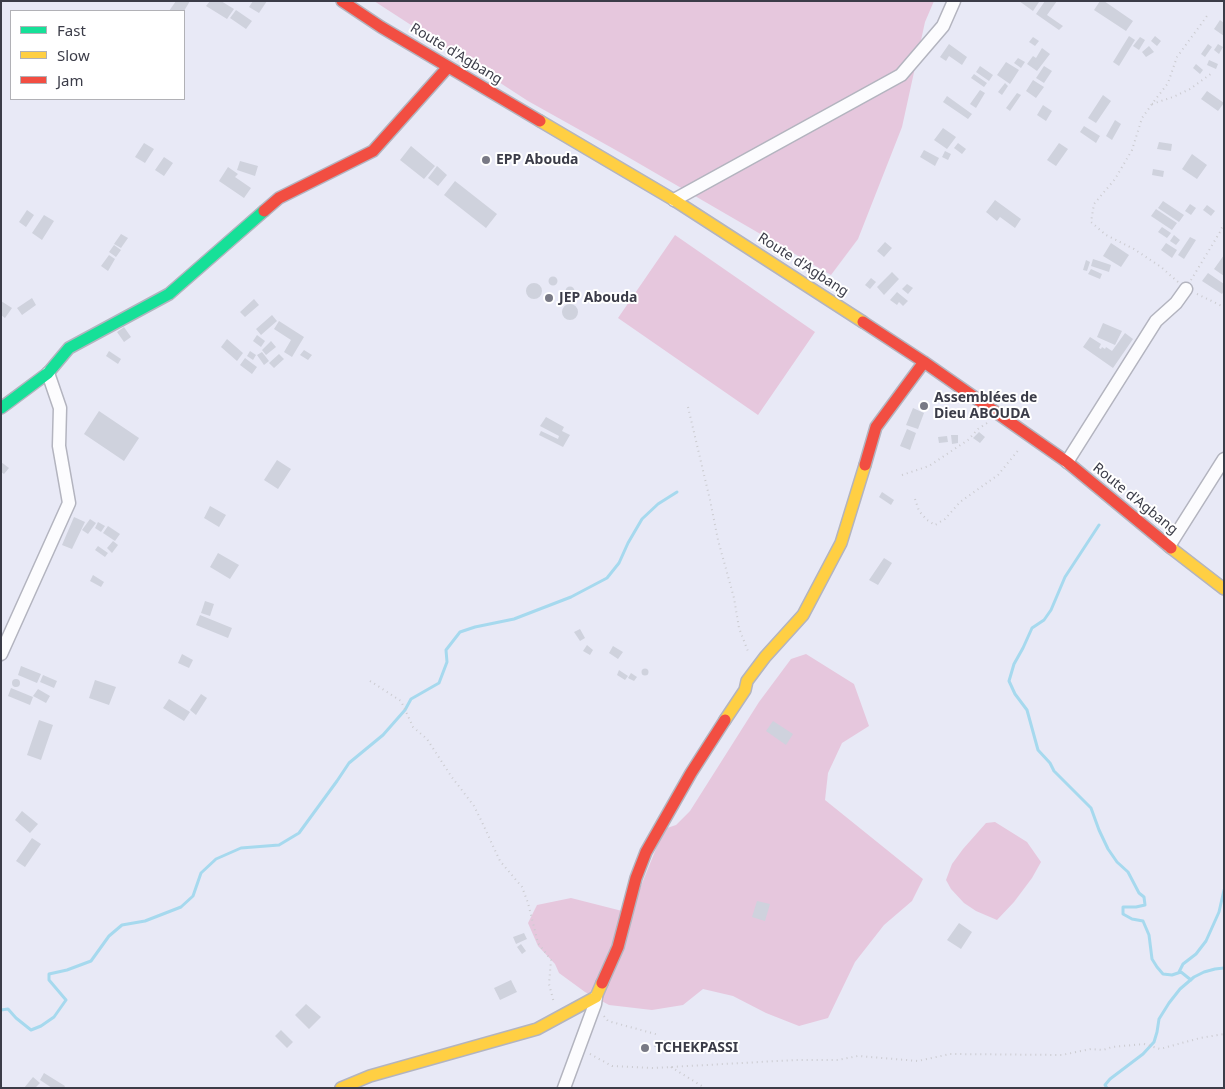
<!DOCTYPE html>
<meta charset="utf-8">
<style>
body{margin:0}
#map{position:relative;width:1225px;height:1089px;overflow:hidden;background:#e8e9f6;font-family:"Noto Sans",sans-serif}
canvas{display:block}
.frame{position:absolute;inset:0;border:2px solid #3b3c48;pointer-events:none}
.legend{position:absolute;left:10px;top:10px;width:175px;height:90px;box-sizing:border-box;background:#fff;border:1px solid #b1b1b6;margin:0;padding:6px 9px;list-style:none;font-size:15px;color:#3b3c48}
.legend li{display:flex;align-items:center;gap:10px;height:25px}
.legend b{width:25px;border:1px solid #b1b1b6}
</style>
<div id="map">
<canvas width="1225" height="1089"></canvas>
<div class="frame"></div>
<ul class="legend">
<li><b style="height:6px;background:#16e098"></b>Fast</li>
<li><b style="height:6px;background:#ffcf43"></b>Slow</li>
<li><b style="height:6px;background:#f24e42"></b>Jam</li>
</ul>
</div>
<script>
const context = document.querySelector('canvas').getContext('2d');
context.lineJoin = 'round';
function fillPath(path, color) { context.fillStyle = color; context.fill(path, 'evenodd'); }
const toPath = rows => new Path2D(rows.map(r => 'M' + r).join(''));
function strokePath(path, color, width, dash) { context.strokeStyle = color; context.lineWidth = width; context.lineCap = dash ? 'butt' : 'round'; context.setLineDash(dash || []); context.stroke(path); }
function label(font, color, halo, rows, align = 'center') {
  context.font = font + ' "Noto Sans",sans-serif'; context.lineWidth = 4; context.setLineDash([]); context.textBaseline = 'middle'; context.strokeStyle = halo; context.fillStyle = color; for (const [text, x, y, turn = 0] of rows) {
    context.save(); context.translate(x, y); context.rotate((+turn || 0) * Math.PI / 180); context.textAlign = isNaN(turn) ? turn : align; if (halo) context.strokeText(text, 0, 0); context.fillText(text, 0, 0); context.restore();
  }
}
const green = toPath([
 [374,1,934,1,925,22,902,127,858,239,831,275,621,153,528,101],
 [675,235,815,332,758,415,618,318],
 [806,654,854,684,869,726,842,743,828,773,825,800,923,879,912,901,884,925,855,962,828,1018,799,1026,766,1013,733,996,703,989,683,1005,652,1010,609,1005,585,992,559,973,555,964,538,946,528,923,537,905,571,898,630,913,664,829,676,825,690,811,759,702,791,659],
 [995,822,1027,842,1041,862,1032,878,1014,902,997,920,976,911,964,903,951,889,946,880,952,864,963,849,986,823]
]);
const stream = toPath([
 [1099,525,1065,577,1051,610,1044,620,1032,628,1023,648,1014,664,1009,681,1015,694,1027,710,1038,750,1050,763,1054,771,1091,808,1099,830,1108,849,1117,862,1128,872,1139,893,1144,897,1145,905,1136,907,1123,907,1123,914,1132,919,1143,921,1149,935,1152,959,1157,967,1163,974,1172,975,1181,972,1191,980],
 [1179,972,1183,964,1196,954,1206,941,1219,912,1224,890],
 [1,1010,8,1009,16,1018,31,1030,41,1026,54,1017,66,1000,49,980,49,974,67,970,91,961,109,936,122,925,145,921,181,907,193,896,201,873,216,859,241,848,279,845,299,833,337,781,349,763,383,735,405,710,411,699,439,683,447,662,446,650,460,632,475,627,514,619,571,597,607,578,619,563,628,543,642,519,658,504,677,492],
 [1107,1088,1105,1085,1110,1079,1143,1054,1154,1042,1157,1032,1159,1019,1169,1003,1180,989,1194,977,1204,972,1215,969,1224,968]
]);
const building = toPath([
 [176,1,190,1,184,11,169,11],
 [210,1,221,1,234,9,227,19,206,6],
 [253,1,267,1,259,13,249,7],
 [1019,1,1038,1,1039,2,1033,11],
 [1045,1,1057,1,1047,15,1063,26,1059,30,1036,14],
 [1100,1,1104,1,1133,21,1126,31,1094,10],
 [236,10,252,21,246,29,230,18],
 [1220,20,1224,23,1224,36,1214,29],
 [1129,36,1135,40,1119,66,1113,62],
 [1155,36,1161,41,1157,46,1151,41],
 [1033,37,1039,41,1035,46,1029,42],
 [1140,37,1145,40,1139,50,1133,46],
 [949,44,967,57,962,65,949,56,946,61,940,57],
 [1208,44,1212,47,1205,57,1201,54],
 [1218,44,1223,47,1219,54,1214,50],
 [1149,46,1154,52,1146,57,1142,52],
 [1042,48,1050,54,1037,71,1027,64,1033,56,1036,58],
 [1018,58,1025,62,1021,68,1014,63],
 [1209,60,1218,64,1216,69,1207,65],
 [1006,62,1019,70,1010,84,997,75],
 [1196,64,1203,70,1200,74,1193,68],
 [980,66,993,75,989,81,976,72],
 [1044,66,1052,71,1044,83,1036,78],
 [974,74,987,83,984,87,971,78],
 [1033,80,1044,87,1036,98,1026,91],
 [1005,83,1008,86,1002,95,998,92],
 [980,90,985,93,976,108,970,104],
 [1207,91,1224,103,1218,111,1201,99],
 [1017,93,1021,95,1010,111,1006,108],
 [1103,95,1111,101,1096,123,1088,118],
 [947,96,972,114,968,119,943,102],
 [1043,105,1052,111,1046,121,1037,115],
 [1115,120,1121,124,1112,140,1106,136],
 [1084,126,1100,136,1096,143,1080,132],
 [943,128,956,137,947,149,934,140],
 [1159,142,1172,144,1171,151,1157,149],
 [144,143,154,149,145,163,135,157],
 [958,143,966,149,962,154,954,148],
 [1059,143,1068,149,1056,166,1047,160],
 [411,146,435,166,424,179,400,160],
 [924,150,939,158,935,166,920,157],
 [945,151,951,154,948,160,942,157],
 [1192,154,1207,165,1197,179,1182,169],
 [164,157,173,163,164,176,155,170],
 [240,161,258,166,255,176,237,170],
 [437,166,447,175,438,186,428,178],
 [228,167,238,174,235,177,251,188,244,198,219,181],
 [1153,169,1164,171,1163,177,1152,175],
 [455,181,497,214,486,228,444,195],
 [995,200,1021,219,1015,228,1000,217,997,221,986,212],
 [1163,201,1184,215,1179,222,1158,208],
 [1190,204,1196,208,1191,215,1185,211],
 [1207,205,1215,211,1211,216,1203,210],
 [1156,209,1177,223,1172,230,1151,216],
 [27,210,34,215,26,227,19,222],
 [44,215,54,221,42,240,32,233],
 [1162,227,1171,233,1167,238,1158,232],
 [121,234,128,238,121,248,114,244],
 [1174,235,1180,240,1176,245,1170,241],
 [1190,237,1196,240,1184,259,1178,255],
 [885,242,892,248,884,257,877,251],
 [1111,243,1129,255,1121,267,1103,256],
 [1166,243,1177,250,1172,258,1161,250],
 [114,245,121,250,116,257,109,252],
 [109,255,115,259,108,271,101,266],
 [1224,255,1224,276,1214,269],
 [1093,259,1111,265,1109,272,1091,266],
 [1086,260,1090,262,1087,271,1083,270],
 [1091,269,1102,274,1100,279,1088,274],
 [892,272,899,279,884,295,877,287],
 [1208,273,1224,284,1224,291,1222,294,1202,281],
 '548.5 281a4.5 4.5 0 1 1 9 0a4.5 4.5 0 1 1-9 0Z',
 [871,278,876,282,870,289,865,285],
 '526 291a8 8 0 1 1 16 0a8 8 0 1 1-16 0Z',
 [907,284,913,288,908,294,902,289],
 '565.5 291a4.5 4.5 0 1 1 9 0a4.5 4.5 0 1 1-9 0Z',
 [897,292,908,301,903,306,899,302,897,305,890,300],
 [32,298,36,305,22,315,17,308],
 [254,299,259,305,245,317,240,312],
 [1,301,12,308,5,318,1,315],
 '562 312a8 8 0 1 1 16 0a8 8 0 1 1-16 0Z',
 [272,315,277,321,261,335,256,329],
 [279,321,304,337,292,357,284,352,291,340,274,329],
 [1103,323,1122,331,1115,345,1097,337],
 [124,327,131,337,124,342,117,332],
 [1125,333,1133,339,1113,368,1083,347,1090,337,1101,344,1099,348,1101,349,1102,347,1105,349,1106,347,1112,351],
 [257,335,265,341,261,347,253,341],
 [227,339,243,353,237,361,221,347],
 [271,341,276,347,266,355,262,350],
 [304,350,312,355,308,360,300,355],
 [109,351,121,359,118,364,106,356],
 [250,351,256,355,253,360,247,356],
 [262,352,269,361,264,365,257,355],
 [279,354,284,359,274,368,269,363],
 [245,358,257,367,252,374,240,365],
 [913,408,924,413,918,429,906,425],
 [99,411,139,438,124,461,84,434],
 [546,417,564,427,562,431,570,435,563,447,539,435,541,431,558,439,559,436,540,426],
 [907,429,916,433,910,450,900,446],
 [979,432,985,437,980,443,973,438],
 [951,435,958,435,958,443,952,444],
 [947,436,948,442,939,443,938,437],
 [277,460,291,469,278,489,264,480],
 [1,462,9,468,4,474,1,472],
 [882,492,894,500,891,505,879,497],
 [210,506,226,515,219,527,204,518],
 [74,517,85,522,72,549,62,545],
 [90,519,96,523,88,534,82,530],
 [98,522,105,526,101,532,95,528],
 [108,526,120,534,115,541,103,533],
 [113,541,118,545,112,553,107,548],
 [98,546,108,553,105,557,95,550],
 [218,553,239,565,230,579,210,567],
 [884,558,892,563,878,585,869,580],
 [93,575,104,582,101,587,90,581],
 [205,601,214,604,210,616,201,613],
 [200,615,232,628,228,638,196,625],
 [580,629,585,638,580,641,574,632],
 [587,645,593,650,590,655,583,651],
 [613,646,623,652,618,659,609,653],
 [182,654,193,660,189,668,178,663],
 [21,666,41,674,37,683,18,675],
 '641.5 672a3.5 3.5 0 1 1 7 0a3.5 3.5 0 1 1-7 0Z',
 [619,670,628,676,625,680,617,675],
 [631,673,637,677,634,681,628,678],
 [43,675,57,681,54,688,40,682],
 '12 683a4 4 0 1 1 8 0a4 4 0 1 1-8 0Z',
 [95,680,116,687,109,705,89,698],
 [11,688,33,697,30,705,8,696],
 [38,689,50,696,46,703,33,696],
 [201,694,207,698,196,715,190,710],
 [169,699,190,712,184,721,163,708],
 [39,720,53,725,41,760,27,755],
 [773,721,793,734,786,745,766,731],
 [22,811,38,824,30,833,15,820],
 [32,838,41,844,25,867,16,861],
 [757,901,770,904,765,921,752,917],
 [959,923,972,932,961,949,947,940],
 [524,933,527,939,516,944,513,937],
 [521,944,526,951,522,954,517,947],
 [511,980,517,992,500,1000,494,988],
 [306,1004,321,1017,309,1029,295,1015],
 [281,1030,293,1042,287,1048,275,1036],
 [654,1040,673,1040,672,1047,654,1047],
 [44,1073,65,1086,64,1088,52,1088,40,1080],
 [33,1077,40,1083,35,1088,24,1088]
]);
const path = toPath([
 [1,4,2,1],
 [1152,104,1173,97,1190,89,1212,73],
 [1191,280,1220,232,1224,223],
 [1178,282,1161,267,1134,249,1106,235,1091,222,1094,204,1115,179,1132,150,1142,118,1152,104,1168,83,1177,57,1207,16],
 [1197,294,1224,307],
 [688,407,710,500,718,540,734,598,739,628,749,654],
 [902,475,929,466,968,440,978,429,987,423],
 [915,499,919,511,927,520,935,525,945,519,960,502,998,475,1020,448],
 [370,681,401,701,413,727,427,739,451,776,474,806,481,820,500,861,522,887,528,903,538,943,551,960,549,984,554,1003],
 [604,1016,608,1021,659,1035],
 [590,1054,612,1066,653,1068,795,1060,838,1060,858,1056,918,1061,950,1054,1062,1055,1091,1049,1103,1050,1112,1047,1144,1044,1160,1049,1200,1038,1224,1034],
 [671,1067,705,1088]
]);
const street = toPath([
 [674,200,901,75,943,26,954,1],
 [1067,462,1156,321,1176,303,1186,289],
 [1169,546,1224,459],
 [1,654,69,503,59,446,60,408,48,373],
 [564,1088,595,1004,596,997]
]);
const fast = toPath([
 [1,408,48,373,69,348,169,294,264,211]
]);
const slow = toPath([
 [540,121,674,200,863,322],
 [1171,548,1224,589],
 [725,720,745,690,747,681,765,657,803,615,841,543,865,465],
 [341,1088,370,1076,537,1029,596,997,602,983]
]);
const jam = toPath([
 [342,1,381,27,540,121],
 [264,211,279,198,373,151,448,67],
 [863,322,924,362,1067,462,1171,548],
 [865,465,876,427,924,362],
 [602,983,618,947,636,878,646,852,691,773,725,720]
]);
const markers = [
 [486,160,5,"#787985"],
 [549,298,5,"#787985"],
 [924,406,5,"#787985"],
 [645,1048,5,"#787985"]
];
const streetNames = [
 ["Route d'Agbang",456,54,31],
 ["Route d'Agbang",803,265,33],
 ["Route d'Agbang",1135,499,39]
];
const poiNames = [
 ["EPP Abouda",496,160],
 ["JEP Abouda",559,298],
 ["Assemblées de",934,398],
 ["Dieu ABOUDA",934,414],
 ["TCHEKPASSI",655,1048]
];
fillPath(green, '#e6c7dd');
strokePath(stream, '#a6d9ee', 3);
fillPath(building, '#cfd2dd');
strokePath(street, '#b3b4bf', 15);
strokePath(fast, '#b3b4bf', 14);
strokePath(slow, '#b3b4bf', 14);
strokePath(jam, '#b3b4bf', 14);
strokePath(path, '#cbcbd0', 2, [1, 4]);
strokePath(street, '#fcfcfe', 12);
strokePath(fast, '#16e098', 11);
strokePath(slow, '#ffcf43', 11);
strokePath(jam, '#f24e42', 11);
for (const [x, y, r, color] of markers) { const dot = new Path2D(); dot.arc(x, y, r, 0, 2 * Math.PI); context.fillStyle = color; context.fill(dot); strokePath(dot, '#fff', 2); }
label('14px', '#3b3c48', '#fff', streetNames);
label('bold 14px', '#3b3c48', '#fff', poiNames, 'left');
</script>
